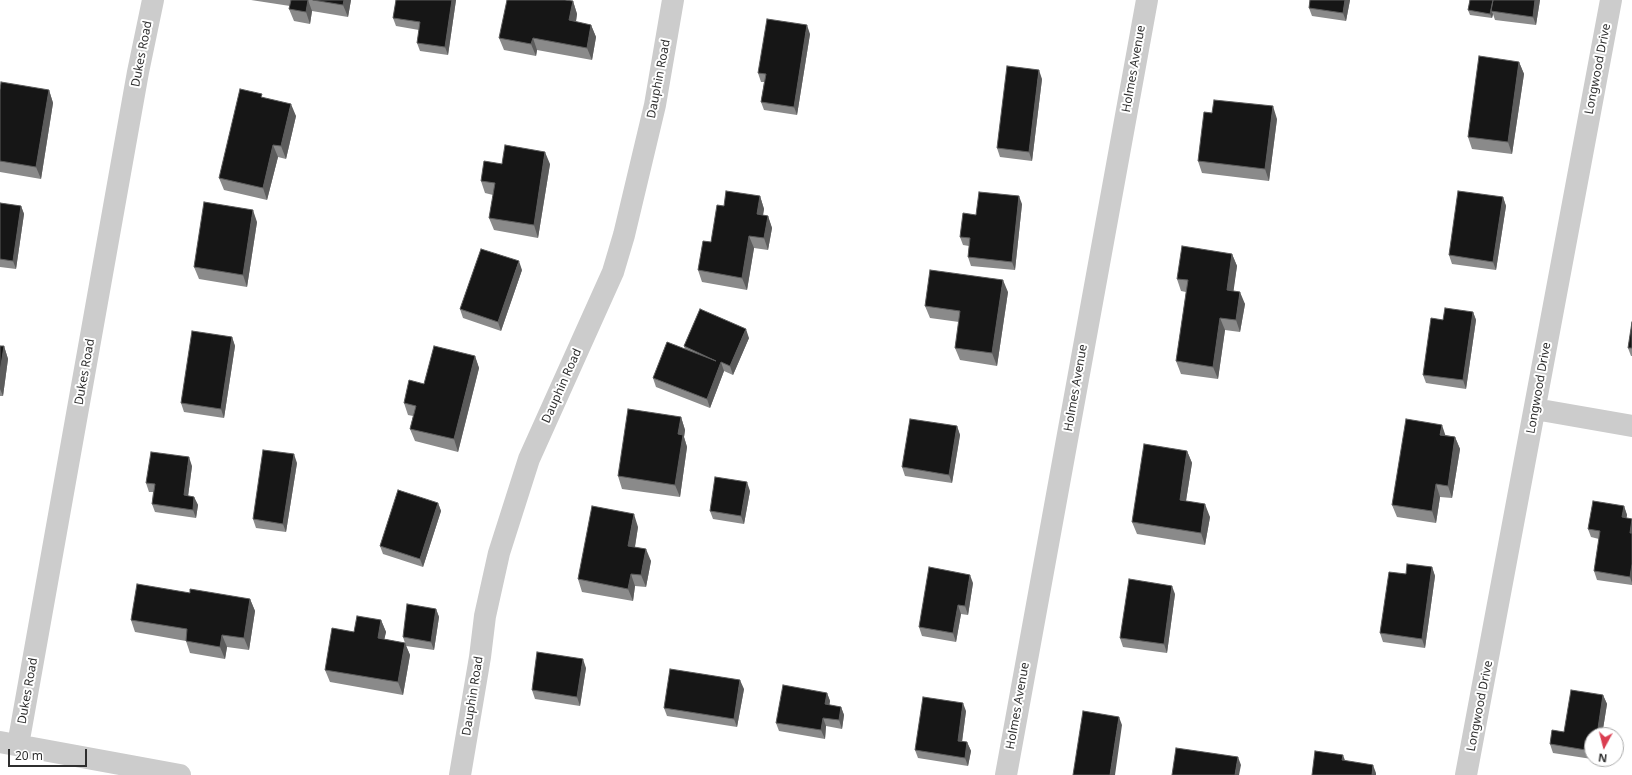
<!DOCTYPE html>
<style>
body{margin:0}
#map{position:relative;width:1632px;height:775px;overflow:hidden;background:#fff;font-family:"Noto Sans",sans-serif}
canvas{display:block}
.north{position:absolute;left:1584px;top:727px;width:40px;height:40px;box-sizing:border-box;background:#fff;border:1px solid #acacac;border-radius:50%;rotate:187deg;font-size:11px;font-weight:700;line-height:16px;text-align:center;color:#2f2f2f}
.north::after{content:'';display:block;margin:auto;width:14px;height:18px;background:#da3d50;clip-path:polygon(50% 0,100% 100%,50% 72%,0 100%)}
.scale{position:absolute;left:8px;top:749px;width:79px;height:18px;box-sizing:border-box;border:2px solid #2f2f2f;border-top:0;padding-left:5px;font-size:12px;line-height:14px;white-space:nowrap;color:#2f2f2f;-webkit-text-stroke:3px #fff;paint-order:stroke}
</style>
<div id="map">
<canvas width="1632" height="775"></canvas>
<div class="north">N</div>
<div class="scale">20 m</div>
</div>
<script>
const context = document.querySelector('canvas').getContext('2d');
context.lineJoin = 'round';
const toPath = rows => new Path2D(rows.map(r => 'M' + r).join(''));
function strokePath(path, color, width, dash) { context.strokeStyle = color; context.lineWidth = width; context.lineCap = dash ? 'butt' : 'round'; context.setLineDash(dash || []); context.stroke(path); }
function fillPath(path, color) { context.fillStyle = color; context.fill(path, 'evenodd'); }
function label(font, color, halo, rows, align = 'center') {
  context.font = font + ' "Noto Sans",sans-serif'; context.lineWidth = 4; context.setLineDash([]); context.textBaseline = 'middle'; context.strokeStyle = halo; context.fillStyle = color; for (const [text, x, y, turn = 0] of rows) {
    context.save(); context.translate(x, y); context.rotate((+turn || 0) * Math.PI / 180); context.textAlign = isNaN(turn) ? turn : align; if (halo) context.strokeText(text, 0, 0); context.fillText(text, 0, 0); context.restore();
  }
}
const minor = toPath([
 [1535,409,1632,426],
 [0,742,180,775],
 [18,745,138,72,153,0],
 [460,775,480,657,485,616,499,553,529,459,613,272,624,235,655,105,673,0],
 [1006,775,1147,0],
 [1466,775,1611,0]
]);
const wall = toPath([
 [251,0,351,0,348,17,312,11,310,24,294,21,289,9,290,6],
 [396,0,456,0,448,55,420,51,417,43,419,30,396,26,393,18],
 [1310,0,1350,0,1346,21,1312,16,1309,8],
 [1470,0,1540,0,1536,25,1495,20,1493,14,1492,18,1470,15,1468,10],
 [573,1,577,14,576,22,591,25,596,37,592,60,537,50,536,56,504,50,499,38],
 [810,34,797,115,764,110,761,102,764,82,761,82,758,73],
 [1519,62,1524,74,1512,154,1472,149,1468,137],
 [1042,79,1032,161,1000,157,997,148],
 [0,90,49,90,53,103,41,179,0,172],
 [263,98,296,116,286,159,278,157,267,200,224,190,219,178],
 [1277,119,1269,181,1202,173,1198,161],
 [502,164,550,164,538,238,494,230,489,218,493,195,485,193,481,181],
 [760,196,764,209,763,215,768,216,772,228,768,250,754,248,747,290,702,282,698,270,711,242,724,206],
 [1503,197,1506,206,1496,270,1452,264,1449,255],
 [0,203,21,206,24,214,16,269,0,267],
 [1022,204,1015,270,971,266,968,257,969,246,963,245,960,237,976,215],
 [257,222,247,287,199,279,194,267],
 [1232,254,1237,266,1233,291,1245,304,1240,332,1225,330,1218,379,1181,374,1176,361,1186,292,1181,291,1177,279],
 [522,270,501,331,463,318,460,309],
 [1008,292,997,366,960,360,955,348,959,322,930,318,925,306],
 [1473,312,1476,320,1466,389,1426,383,1423,375,1443,320],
 [1632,322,1632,356,1631,356,1628,348],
 [232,337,235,346,224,418,184,412,181,403],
 [749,338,733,375,724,371,710,408,656,387,653,378,685,349,684,346],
 [0,346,4,346,8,359,3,396,0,396],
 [475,356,479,368,458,452,415,441,410,429,413,416,408,415,404,403],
 [681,417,685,430,684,437,687,447,680,497,622,489,618,476],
 [957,426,960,435,952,483,905,476,902,467],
 [1446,435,1455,437,1460,449,1452,498,1440,497,1436,523,1397,517,1392,505],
 [1187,451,1192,463,1186,501,1210,517,1205,545,1137,534,1132,522],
 [297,463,286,532,256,528,253,519],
 [192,466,188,496,194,497,198,505,196,518,155,512,152,504,153,492,149,492,146,483],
 [750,491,744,524,713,519,710,511],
 [438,503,441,511,423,567,383,554,380,546],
 [1624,506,1627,515,1626,518,1632,519,1632,585,1597,580,1594,571,1599,539,1591,537,1588,529],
 [638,527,635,547,651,561,646,587,635,586,633,601,582,592,578,579],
 [1432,567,1435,576,1425,648,1383,642,1380,633,1406,574],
 [973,583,968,615,961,614,956,642,922,636,919,627],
 [190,593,250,599,255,611,249,650,227,647,225,659,190,653,186,641,135,632,131,620],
 [1175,594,1167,653,1123,647,1120,638],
 [436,609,439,617,434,650,406,646,410,655,403,695,330,682,325,670,354,632,381,620,386,632,384,639,405,643,403,637],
 [586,668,580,706,535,699,532,690],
 [744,689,737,727,667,716,664,708],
 [827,693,830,701,829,705,841,707,844,715,842,729,826,726,825,739,779,731,776,723],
 [1603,695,1607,704,1602,735,1592,735,1592,759,1598,759,1598,760,1553,753,1550,744,1564,732],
 [966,711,962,742,967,742,971,751,968,766,918,758,915,750]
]);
const shadedWall = toPath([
 [308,0,312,11,310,24,306,12],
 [344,0,351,0,348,17,343,5],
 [452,0,456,0,448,55,445,47],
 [1345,0,1350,0,1346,21,1343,13],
 [1493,0,1491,11,1493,14,1492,18,1490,14],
 [1535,0,1540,0,1536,25,1533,17],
 [573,1,577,14,574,33,569,20],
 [591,25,596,37,592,60,587,48],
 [807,25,810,34,797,115,794,107],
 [533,38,537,50,536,56,531,44],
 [1519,62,1524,74,1512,154,1508,142],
 [1039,70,1042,79,1032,161,1029,152],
 [49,90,53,103,41,179,36,167],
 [291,104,296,116,286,159,281,146],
 [1273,106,1277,119,1269,181,1265,169],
 [273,145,278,157,267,200,263,188],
 [545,152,550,164,538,238,534,225],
 [760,196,764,209,761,226,757,214],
 [1019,196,1022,204,1015,270,1012,262],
 [1503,197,1506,206,1496,270,1493,262],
 [21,206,24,214,16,269,13,261],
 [253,210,257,222,247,287,243,275],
 [768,216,772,228,768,250,764,238],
 [749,236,754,248,747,290,742,278],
 [1232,254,1237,266,1232,302,1227,290],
 [519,261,522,270,501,331,498,322],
 [1003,280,1008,292,997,366,992,353],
 [1240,292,1245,304,1240,332,1236,320],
 [1473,312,1476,320,1466,389,1463,380],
 [1220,318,1225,330,1218,379,1213,367],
 [746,329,749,338,733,375,730,366],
 [232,337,235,346,224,418,221,409],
 [4,346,8,359,3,396,0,389,0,372],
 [475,356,479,368,458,452,454,439],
 [721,362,724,371,710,408,707,399],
 [681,417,685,430,684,437,687,447,680,497,675,485,678,434],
 [1442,425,1446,437,1440,435],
 [957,426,960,435,952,483,949,475],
 [1455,437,1460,449,1452,498,1448,486],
 [1187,451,1192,463,1184,513,1180,500],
 [294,454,297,463,286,532,283,524],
 [189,457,192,466,187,504,184,495],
 [747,482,750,491,744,524,741,516],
 [1436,484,1440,497,1436,523,1432,511],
 [194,497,198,505,196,518,193,510],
 [438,503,441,511,423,567,420,559],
 [1205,504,1210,517,1205,545,1201,533],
 [1624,506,1627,515,1625,526,1622,517],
 [634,514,638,527,633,558,628,546],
 [1632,520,1632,540,1630,533,1632,519],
 [646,549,651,561,646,587,641,575],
 [1632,564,1632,583,1630,577],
 [1432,567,1435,576,1425,648,1422,639],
 [631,574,635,586,633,601,628,589],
 [970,575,973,583,968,615,965,606],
 [1172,586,1175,594,1167,653,1164,644],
 [250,599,255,611,249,650,244,638],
 [958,605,961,614,956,642,953,633],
 [436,609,439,617,434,650,431,642],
 [381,620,386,632,382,650,378,638],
 [222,635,227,647,225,659,220,647],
 [405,643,410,655,403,695,398,682],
 [583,659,586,668,580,706,577,697],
 [740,680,744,689,737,727,734,719],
 [827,693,830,701,828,713,825,704],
 [1603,695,1607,704,1602,735,1597,735],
 [963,703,966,711,961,749,958,741],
 [841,707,844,715,842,729,839,720],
 [1119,717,1122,725,1115,775,1110,775],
 [823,718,826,726,825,739,821,730],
 [967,742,971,751,968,766,965,758],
 [1343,755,1346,763,1342,760],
 [1238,757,1241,765,1239,775,1235,775],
 [1373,765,1376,773,1376,775,1372,775]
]);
const building = toPath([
 [291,0,308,0,306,12,289,9,291,0],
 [313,0,344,0,343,5,313,0],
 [396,0,452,0,445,47,417,43,420,22,393,18,396,0],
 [507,0,565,0,573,1,569,20,591,25,587,48,533,38,531,44,499,38,507,0],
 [1310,0,1345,0,1343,13,1309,8,1310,0],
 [1470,0,1493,0,1490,14,1468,10,1470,0],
 [1493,0,1535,0,1533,17,1491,11,1493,0],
 [767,19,807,25,794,107,761,102,766,74,758,73,767,19],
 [1479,56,1519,62,1508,142,1468,137,1479,56],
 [1007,66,1039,70,1029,152,997,148,1007,66],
 [1,82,49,90,36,167,0,161,0,90,1,82],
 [240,89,262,94,261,97,291,104,281,146,273,145,263,188,219,178,240,89],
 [1214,100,1273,106,1265,169,1198,161,1204,112,1212,113,1214,100],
 [505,145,545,152,534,225,489,218,495,183,481,181,484,161,502,164,505,145],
 [726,191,760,196,757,214,768,216,764,238,749,236,742,278,698,270,703,241,711,242,717,205,724,206,726,191],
 [1458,191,1503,197,1493,262,1449,255,1458,191],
 [979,192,1019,196,1012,262,968,257,970,238,960,237,963,213,976,215,979,192],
 [204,202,253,210,243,275,194,267,204,202],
 [0,203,21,206,13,261,0,259,0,203],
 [1182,246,1232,254,1227,290,1240,292,1236,320,1220,318,1213,367,1176,361,1188,280,1177,279,1182,246],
 [481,249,519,261,498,322,460,309,481,249],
 [930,270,1003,280,992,353,955,348,960,311,925,306,930,270],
 [1445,308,1473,312,1463,380,1423,375,1431,318,1443,320,1445,308],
 [700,309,746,329,730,366,721,362,707,399,653,378,667,342,716,361,684,346,700,309],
 [1632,322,1632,348,1628,348,1632,322],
 [192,331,232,337,221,409,181,403,192,331],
 [0,346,4,346,0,372,0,346],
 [434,346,475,356,454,439,410,429,416,406,404,403,409,380,424,384,434,346],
 [628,409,681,417,678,434,683,435,675,485,618,476,628,409],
 [910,419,957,426,949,475,902,467,910,419],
 [1406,419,1442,425,1440,435,1455,437,1448,486,1436,484,1432,511,1392,505,1406,419],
 [1144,444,1187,451,1180,500,1205,504,1201,533,1132,522,1144,444],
 [263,450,294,454,283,524,253,519,263,450],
 [151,452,189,457,184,495,194,497,193,510,152,504,155,484,146,483,151,452],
 [715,477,747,482,741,516,710,511,715,477],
 [398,490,438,503,420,559,380,546,398,490],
 [1593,501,1624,506,1622,517,1632,519,1630,533,1632,533,1632,564,1630,577,1594,571,1600,531,1588,529,1593,501],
 [592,506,634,514,628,546,646,549,641,575,631,574,628,589,578,579,592,506],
 [1407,564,1432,567,1422,639,1380,633,1389,572,1406,574,1407,564],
 [929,567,970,575,965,606,958,605,953,633,919,627,929,567],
 [1129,579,1172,586,1164,644,1120,638,1129,579],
 [137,584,190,593,190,589,250,599,244,638,222,635,220,647,186,641,187,629,131,620,137,584],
 [407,604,436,609,431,642,403,637,407,604],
 [357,616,381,620,378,638,405,643,398,682,325,670,332,628,354,632,357,616],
 [537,652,583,659,577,697,532,690,537,652],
 [670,669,740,680,734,719,664,708,670,669],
 [783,685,827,693,825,704,841,707,839,720,823,718,821,730,776,723,783,685],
 [1571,690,1603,695,1597,735,1592,735,1592,751,1550,744,1552,730,1564,732,1571,690],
 [923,697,963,703,958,741,967,742,965,758,915,750,923,697],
 [1083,711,1119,717,1110,775,1073,775,1083,711],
 [1176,748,1238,757,1235,775,1172,775,1176,748],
 [1315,751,1343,755,1342,760,1373,765,1372,775,1312,775,1315,751]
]);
const streetNames = [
 ["Dukes Road",142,54,-79],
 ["Holmes Avenue",1134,69,-80],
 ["Longwood Drive",1598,69,-79],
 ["Dauphin Road",659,79,-79],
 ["Dukes Road",85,372,-80],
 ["Dauphin Road",562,386,-66],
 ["Holmes Avenue",1076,388,-80],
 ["Longwood Drive",1539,388,-80],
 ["Dukes Road",28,691,-80],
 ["Dauphin Road",473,696,-81],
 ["Holmes Avenue",1018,706,-80],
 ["Longwood Drive",1480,706,-79]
];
strokePath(minor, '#ccc', 22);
fillPath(wall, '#8a8a8a');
fillPath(shadedWall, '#5c5c5c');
fillPath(building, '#161616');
strokePath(building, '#5c5c5c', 1);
label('12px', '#2f2f2f', '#fff', streetNames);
</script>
